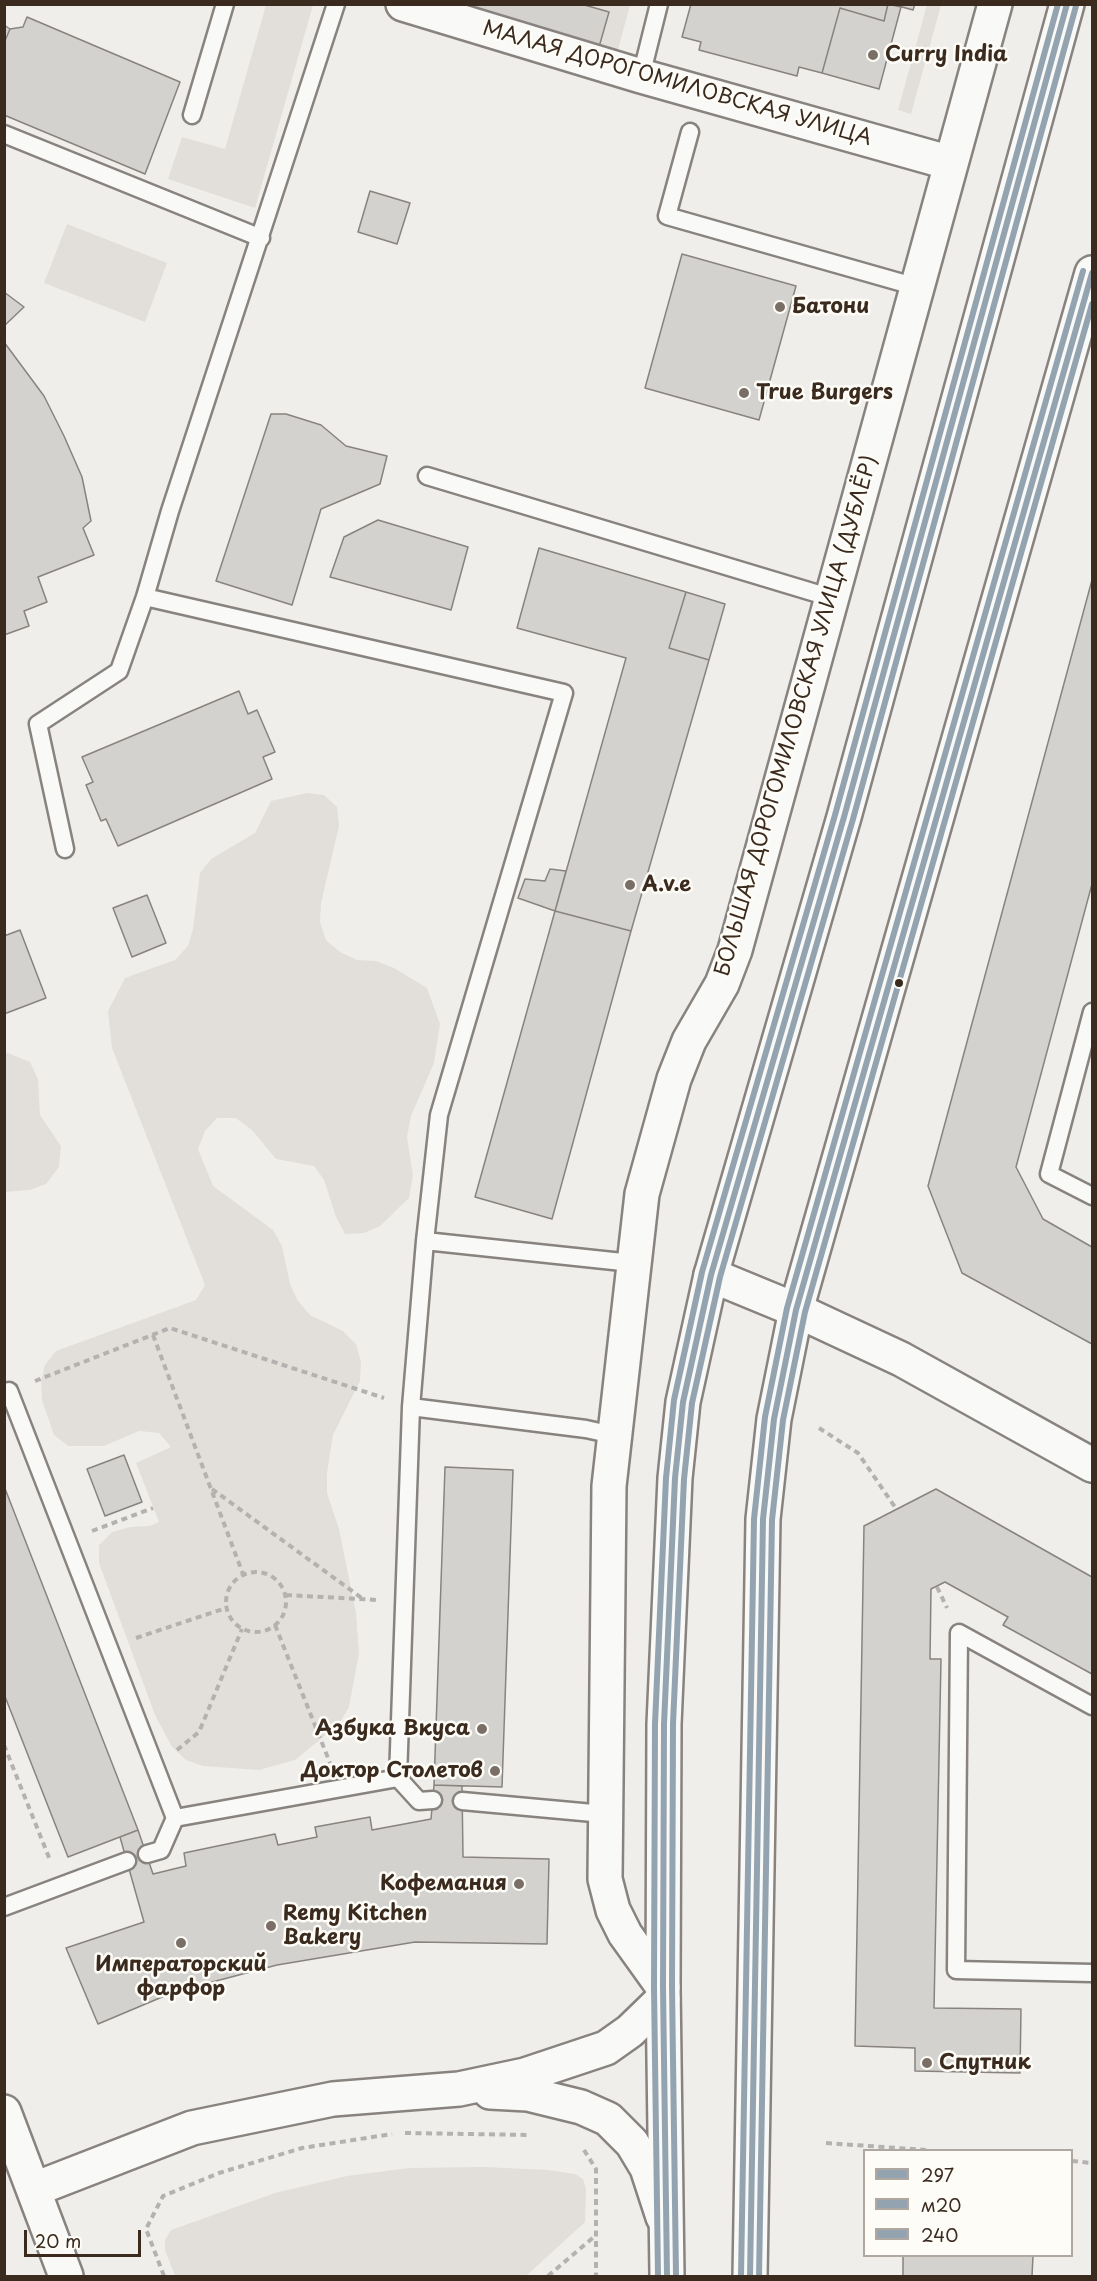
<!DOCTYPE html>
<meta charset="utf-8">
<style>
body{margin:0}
#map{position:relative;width:1097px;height:2281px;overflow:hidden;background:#f0eeeb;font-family:"Playpen Sans",sans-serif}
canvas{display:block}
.frame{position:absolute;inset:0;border:6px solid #3b2a1e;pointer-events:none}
.legend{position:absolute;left:863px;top:2149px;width:210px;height:108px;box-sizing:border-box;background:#fdfcf7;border:2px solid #afa8a0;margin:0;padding:8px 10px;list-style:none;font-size:18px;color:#3b2a1e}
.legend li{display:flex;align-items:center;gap:12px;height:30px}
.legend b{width:30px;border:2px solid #afa8a0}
.scale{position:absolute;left:24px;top:2230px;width:117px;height:27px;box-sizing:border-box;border:3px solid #3b2a1e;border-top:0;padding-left:8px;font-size:18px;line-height:21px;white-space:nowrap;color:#3b2a1e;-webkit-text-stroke:4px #fdfcf7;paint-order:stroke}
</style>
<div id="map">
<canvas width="1097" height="2281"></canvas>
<div class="frame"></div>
<ul class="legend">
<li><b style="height:8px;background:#93a4b0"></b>297</li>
<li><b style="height:8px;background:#93a4b0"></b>м20</li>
<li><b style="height:8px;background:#93a4b0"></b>240</li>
</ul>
<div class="scale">20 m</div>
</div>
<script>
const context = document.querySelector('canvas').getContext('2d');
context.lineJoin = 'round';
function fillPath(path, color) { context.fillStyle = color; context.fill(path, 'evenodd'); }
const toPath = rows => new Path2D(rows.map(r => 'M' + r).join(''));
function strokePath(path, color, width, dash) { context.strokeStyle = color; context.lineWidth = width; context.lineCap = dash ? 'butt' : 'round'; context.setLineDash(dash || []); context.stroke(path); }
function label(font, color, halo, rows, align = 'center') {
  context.font = font + ' "Playpen Sans",sans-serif'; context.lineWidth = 5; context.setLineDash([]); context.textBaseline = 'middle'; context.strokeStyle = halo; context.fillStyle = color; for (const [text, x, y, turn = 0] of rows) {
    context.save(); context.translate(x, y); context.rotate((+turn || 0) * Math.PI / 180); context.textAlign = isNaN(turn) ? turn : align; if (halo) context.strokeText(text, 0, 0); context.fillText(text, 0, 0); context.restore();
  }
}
const built = toPath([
 [266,5,313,5,255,208,168,179,182,137,225,149],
 [432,5,630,5,616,57]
]);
const green = toPath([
 [927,5,941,5,911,114,898,110],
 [67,224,167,263,145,322,44,283],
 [307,793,324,795,337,807,339,826,321,903,320,922,326,940,340,952,357,960,376,961,394,968,427,988,440,1024,434,1063,411,1116,407,1137,413,1175,409,1198,380,1226,364,1233,345,1234,336,1217,324,1180,314,1166,276,1159,252,1130,236,1118,217,1118,205,1131,198,1149,213,1186,273,1230,282,1246,290,1284,298,1301,310,1315,343,1331,356,1344,361,1362,360,1381,333,1435,327,1473,327,1493,339,1529,356,1613,359,1653,349,1707,339,1724,295,1760,259,1770,203,1766,186,1760,172,1747,155,1715,99,1563,99,1545,112,1532,130,1527,150,1526,159,1522,136,1463,171,1447,159,1433,139,1431,104,1446,68,1446,54,1435,42,1400,41,1381,45,1365,56,1351,196,1300,205,1285,112,1048,108,1011,125,978,175,960,188,946,193,929,200,873,211,859,255,833,271,801],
 [5,1052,30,1062,38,1079,40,1115,61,1146,59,1167,46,1184,30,1190,5,1192],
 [484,2167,548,2170,575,2174,583,2179,586,2189,585,2222,526,2276,175,2276,165,2250,165,2240,171,2230,275,2193,347,2176,409,2168]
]);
const building = toPath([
 [447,4,581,4,609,12,599,47,447,4],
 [691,4,888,4,884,21,840,8,822,73,799,67,797,76,699,50,701,42,682,37,691,4],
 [888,4,901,7,879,89,822,73,840,8,884,21,888,4],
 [891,4,915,4,913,10,891,4],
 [27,17,180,82,145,174,4,115,4,43,10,29,23,27,27,17],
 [4,25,10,29,4,43,4,25],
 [370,191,410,203,397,244,358,232,370,191],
 [682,254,796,286,759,420,645,388,682,254],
 [4,292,24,307,4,326,4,292],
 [4,342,44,396,64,436,82,477,91,521,83,528,94,555,38,577,47,602,24,611,29,626,4,635,4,342],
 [271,414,286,414,321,425,346,446,387,456,380,484,321,509,292,605,216,581,271,414],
 [378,520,468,547,451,610,330,577,344,537,378,520],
 [539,548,686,592,669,648,709,660,631,931,555,911,626,658,517,628,539,548],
 [1092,580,1092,884,1016,1167,1043,1219,1092,1247,1092,1344,962,1273,928,1186,1092,580],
 [686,592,725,604,709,660,669,648,686,592],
 [239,691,248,714,257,710,275,752,263,757,272,779,118,846,106,819,101,821,86,785,93,782,82,757,239,691],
 [550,869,566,871,555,911,518,898,525,879,545,881,550,869],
 [147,895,166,943,132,957,113,908,147,895],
 [555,911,631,931,552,1219,475,1197,555,911],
 [20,930,46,998,4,1014,4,936,20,930],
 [124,1455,142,1502,105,1516,87,1469,124,1455],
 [445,1467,513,1470,502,1787,434,1785,445,1467],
 [4,1486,138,1830,68,1857,4,1694,4,1486],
 [936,1489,1092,1577,1092,1674,1003,1625,1008,1617,945,1582,931,1589,930,1659,941,1659,934,2008,1021,2009,1020,2073,915,2071,915,2048,855,2046,864,1526,936,1489],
 [434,1785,462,1786,463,1857,549,1859,547,1944,415,1942,277,1965,174,1992,98,2024,66,1948,144,1922,120,1837,138,1830,153,1874,186,1866,184,1853,275,1834,278,1845,317,1837,315,1827,370,1817,372,1830,431,1819,434,1785],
 [903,2256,1033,2256,1032,2276,903,2276,903,2256]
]);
const path = toPath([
 [153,1335,243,1574],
 [35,1381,170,1328,384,1398],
 [819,1428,858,1453,897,1510],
 [212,1489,363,1599],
 [92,1531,153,1508],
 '226 1602a30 30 0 1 1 60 0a30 30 0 1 1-60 0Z',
 [937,1587,947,1608],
 [286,1595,378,1600],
 [275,1625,330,1763],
 [136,1638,226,1608],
 [4,1745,50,1860],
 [177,1750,199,1732,242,1629],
 [405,2133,529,2135],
 [826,2143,926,2150],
 [584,2150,596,2169,596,2276],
 [1072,2161,1092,2163],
 [164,2276,146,2229,163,2196,219,2173,302,2148,392,2134],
 [548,2276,595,2236]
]);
const lane = toPath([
 [641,76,659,4],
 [192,115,225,4],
 [690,132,667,216,917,287],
 [4,134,261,238],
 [427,476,832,598],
 [145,597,564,693,439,1115,425,1241,411,1407],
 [65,849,38,724,119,671,145,597,170,511,336,4],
 [1092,1012,1049,1174,1092,1196],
 [425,1241,632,1263],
 [4,1393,9,1391,175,1818,161,1850,147,1854],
 [1092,1706,959,1633,956,1970,1092,1973],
 [398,1778,411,1407,586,1429,613,1435],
 [462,1801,604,1814],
 [175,1818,398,1778,419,1801,433,1800],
 [4,1907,127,1861]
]);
const street = toPath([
 [403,4,641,76,951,163],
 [663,1987,625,1934,613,1910,605,1879,609,1486,642,1194,674,1079,689,1041,722,984,735,950,995,4]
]);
const secondary = toPath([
 [711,1275,796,1310,901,1359,1092,1465],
 [490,2092,528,2094,581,2107,608,2119,632,2143,647,2168,663,2217],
 [35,2189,192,2128,333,2099,459,2089,525,2075,606,2048,630,2031,663,1999]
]);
const primary = toPath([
 [4,2112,66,2276],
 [667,2276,663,1987,664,1724,675,1478,683,1402,711,1275,844,817,1067,4],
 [750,2276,763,1519,774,1419,796,1310,1092,273]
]);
const bus1 = toPath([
 [667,2276,663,1987,664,1724,675,1478,683,1402,711,1275,844,817,1067,4],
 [750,2276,763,1519,774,1419,796,1310,1092,273]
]);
const bus2 = toPath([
 [676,2276,672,1987,673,1724,684,1479,692,1403,720,1277,853,819,1076,6],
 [759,2276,772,1520,783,1420,805,1312,1092,304]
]);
const bus3 = toPath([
 [658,2276,654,1987,655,1724,666,1478,674,1400,702,1272,835,815,1058,4],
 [741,2276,754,1519,765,1417,787,1308,1083,271]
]);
const markers = [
 [873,55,6,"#7a6f66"],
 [780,307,6,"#7a6f66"],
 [744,393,6,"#7a6f66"],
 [630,885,6,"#7a6f66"],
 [899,983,5,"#3b2a1e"],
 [482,1729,6,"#7a6f66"],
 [495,1771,6,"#7a6f66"],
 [519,1884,6,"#7a6f66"],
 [271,1926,6,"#7a6f66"],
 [181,1943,6,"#7a6f66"],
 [927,2063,6,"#7a6f66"]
];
const poiNames = [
 ["Curry India",885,55],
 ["Батони",792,307],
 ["True Burgers",756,393],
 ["A.v.e",642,885],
 ["Азбука Вкуса",470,1729,"right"],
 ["Доктор Столетов",483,1771,"right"],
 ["Кофемания",507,1884,"right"],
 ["Remy Kitchen",283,1914],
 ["Bakery",283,1938],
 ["Императорский",181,1965,"center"],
 ["фарфор",181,1989,"center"],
 ["Спутник",939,2063]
];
const streetNames = [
 ["МАЛАЯ ДОРОГОМИЛОВСКАЯ УЛИЦА",677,84,16],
 ["БОЛЬШАЯ ДОРОГОМИЛОВСКАЯ УЛИЦА (ДУБЛЁР)",797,716,-74]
];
fillPath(built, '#e2deda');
fillPath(green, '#e2dfda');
fillPath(building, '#d4d2cf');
strokePath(building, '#88837f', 1.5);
strokePath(lane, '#88837f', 21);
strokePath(street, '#88837f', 38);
strokePath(secondary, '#88837f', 38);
strokePath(primary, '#88837f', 38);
strokePath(path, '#b4b2b0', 4, [6, 4.5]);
strokePath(lane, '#f9f9f7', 16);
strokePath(street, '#f9f9f7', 33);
strokePath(secondary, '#f9f9f7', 33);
strokePath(primary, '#f9f9f7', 33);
strokePath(bus1, '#93a4b0', 6);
strokePath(bus2, '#93a4b0', 6);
strokePath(bus3, '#93a4b0', 6);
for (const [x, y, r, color] of markers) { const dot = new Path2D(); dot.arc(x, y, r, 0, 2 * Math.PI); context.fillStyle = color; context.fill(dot); strokePath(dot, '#fdfcf7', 2); }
label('bold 21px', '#3b2a1e', '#fdfcf7', poiNames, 'left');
label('21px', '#3b2a1e', '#fdfcf7', streetNames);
</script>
